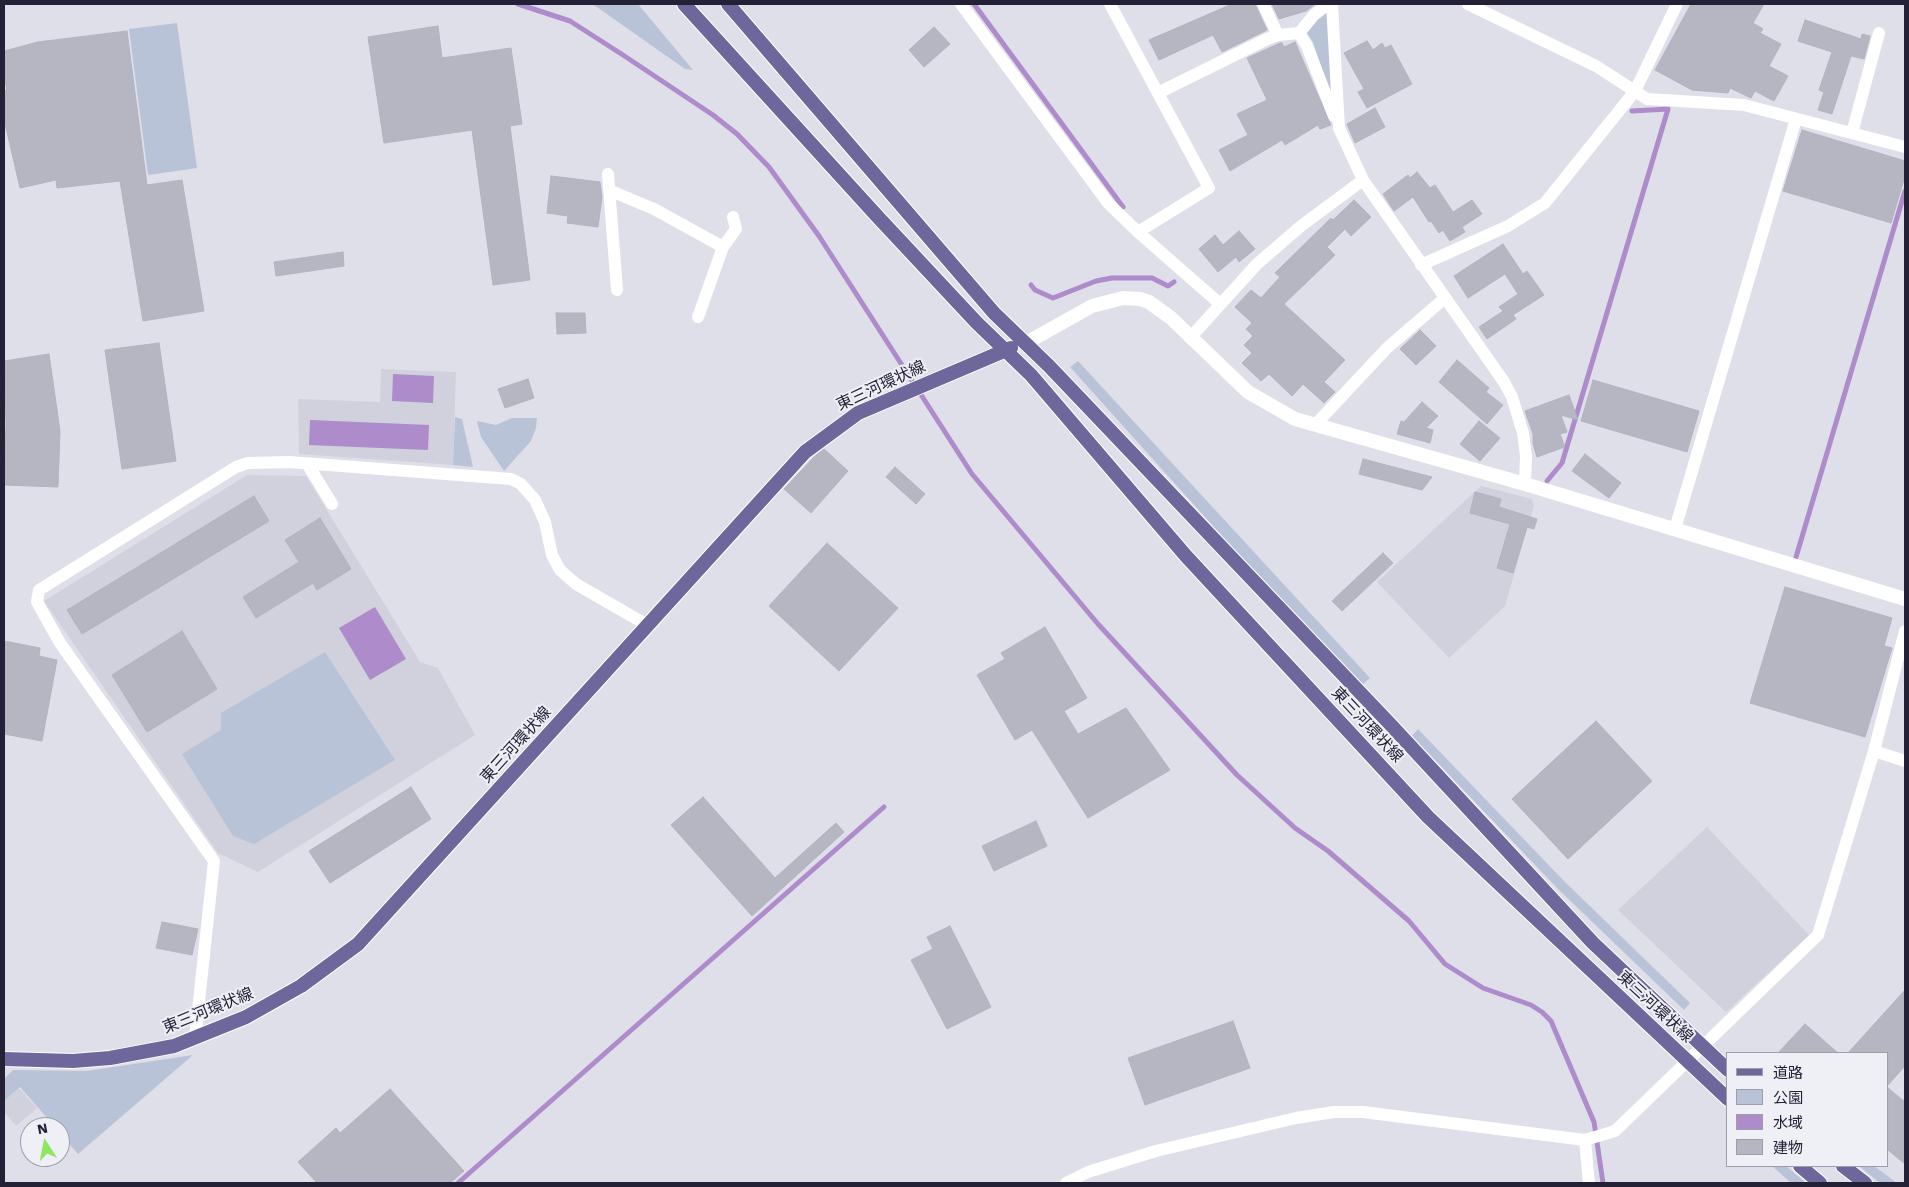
<!DOCTYPE html>
<meta charset="utf-8">
<style>
body{margin:0}
#map{position:relative;width:1909px;height:1187px;overflow:hidden;background:#dfdfe9;font-family:"Work Sans","Noto Sans JP",sans-serif}
canvas{display:block}
.frame{position:absolute;inset:0;border:5px solid #242137;pointer-events:none}
.legend{position:absolute;left:1726px;top:1052px;width:162px;height:115px;box-sizing:border-box;background:#efeff6;border:1px solid #9e9daa;margin:0;padding:6px 9px;list-style:none;font-size:15px;color:#242137}
.legend li{display:flex;align-items:center;gap:10px;height:25px}
.legend b{width:25px;border:1px solid #9e9daa}
.north{position:absolute;left:20px;top:1117px;width:50px;height:50px;box-sizing:border-box;background:#efeff6;border:1px solid #9e9daa;border-radius:50%;rotate:349deg;font-size:14px;font-weight:700;line-height:20px;text-align:center;color:#242137}
.north::after{content:'';display:block;margin:auto;width:18px;height:22px;background:#8fe660;clip-path:polygon(50% 0,100% 100%,50% 72%,0 100%)}
</style>
<div id="map">
<canvas width="1909" height="1187"></canvas>
<div class="frame"></div>
<ul class="legend">
<li><b style="height:6px;background:#6e679b"></b>道路</li>
<li><b style="height:14px;background:#b9c3d8"></b>公園</li>
<li><b style="height:14px;background:#ae8bca"></b>水域</li>
<li><b style="height:14px;background:#b5b6c2"></b>建物</li>
</ul>
<div class="north">N</div>
</div>
<script>
const context = document.querySelector('canvas').getContext('2d');
context.lineJoin = 'round';
function fillPath(path, color) { context.fillStyle = color; context.fill(path, 'evenodd'); }
const toPath = rows => new Path2D(rows.map(r => 'M' + r).join(''));
function strokePath(path, color, width, dash) { context.strokeStyle = color; context.lineWidth = width; context.lineCap = dash ? 'butt' : 'round'; context.setLineDash(dash || []); context.stroke(path); }
function label(font, color, halo, rows, align = 'center') {
  context.font = font + ' "Work Sans","Noto Sans JP",sans-serif'; context.lineWidth = 4; context.setLineDash([]); context.textBaseline = 'middle'; context.strokeStyle = halo; context.fillStyle = color; for (const [text, x, y, turn = 0] of rows) {
    context.save(); context.translate(x, y); context.rotate((+turn || 0) * Math.PI / 180); context.textAlign = isNaN(turn) ? turn : align; if (halo) context.strokeText(text, 0, 0); context.fillText(text, 0, 0); context.restore();
  }
}
const built = toPath([
 [381,369,456,372,453,465,299,454,298,399,380,402],
 [247,475,306,476,420,662,438,668,475,735,258,872,218,853,44,601],
 [1481,486,1532,499,1534,505,1505,606,1449,658,1377,582],
 [1707,827,1809,935,1726,1012,1618,910],
 [19,1088,37,1108,16,1126,4,1112,4,1101]
]);
const green = toPath([
 [596,4,638,4,693,70,685,69,594,5],
 [1328,12,1331,97,1313,42,1307,33,1320,15],
 [177,23,197,168,148,175,129,29],
 [1078,361,1370,678,1363,684,1231,546,1070,367],
 [455,417,462,419,473,467,453,465],
 [512,418,537,418,536,428,531,441,504,471,481,437,477,421,496,425],
 [325,652,395,760,254,844,233,836,182,754,221,730,221,713],
 [1418,729,1564,881,1690,1003,1684,1010,1558,889,1412,736],
 [193,1055,78,1154,60,1133,60,1127,55,1127,20,1087,4,1101,4,1079,13,1070,87,1071],
 [1772,1166,1786,1166,1806,1183,1791,1183],
 [1859,1166,1874,1166,1897,1183,1880,1183]
]);
const water = toPath([
 [393,374,434,376,433,403,392,401],
 [310,420,429,425,428,450,309,445],
 [375,607,406,659,370,680,339,628]
]);
const stream = toPath([
 [518,4,570,21,623,55,713,115,737,134,769,167,819,236,972,474,1098,624,1237,775,1295,828,1328,851,1409,921,1445,964,1483,988,1531,1005,1542,1012,1551,1021,1594,1122,1603,1183],
 [974,4,1123,207],
 [1031,285,1035,290,1053,298,1096,281,1112,278,1152,278,1168,286,1174,282],
 [1547,481,1562,463,1668,109,1632,111],
 [1796,557,1905,191],
 [458,1183,884,807]
]);
const building = toPath([
 [1232,4,1255,4,1267,30,1222,52,1213,35,1159,60,1149,40,1232,4],
 [1272,4,1315,4,1306,11,1279,19,1272,4],
 [1691,4,1764,4,1753,23,1763,29,1760,33,1781,44,1769,66,1788,76,1774,101,1755,91,1751,98,1730,88,1728,93,1692,90,1655,70,1691,4],
 [1805,20,1861,39,1862,34,1870,36,1864,59,1851,56,1832,114,1818,110,1824,92,1819,90,1832,52,1798,41,1805,20],
 [438,26,442,58,511,48,522,124,510,126,530,280,493,285,472,130,384,143,368,37,438,26],
 [934,27,950,44,924,67,909,50,934,27],
 [127,31,147,185,182,180,204,311,143,321,120,181,57,188,56,180,20,188,4,119,4,91,7,90,4,77,4,51,38,42,127,31],
 [1367,41,1373,50,1382,43,1385,48,1391,45,1412,84,1367,108,1358,92,1364,89,1344,53,1367,41],
 [1295,42,1331,125,1320,129,1318,125,1285,145,1282,140,1230,171,1219,150,1248,135,1237,114,1267,100,1247,58,1280,43,1282,43,1284,47,1295,42],
 [1375,108,1385,127,1355,143,1347,124,1375,108],
 [1802,130,1905,161,1905,176,1891,223,1783,191,1802,130],
 [1417,172,1430,188,1435,185,1453,212,1472,200,1482,214,1462,227,1465,232,1450,241,1443,230,1439,233,1431,221,1429,222,1413,197,1394,211,1383,194,1408,175,1410,178,1417,172],
 [551,176,600,182,602,197,598,227,567,223,568,216,547,213,551,176],
 [1354,200,1371,217,1351,236,1345,229,1327,247,1335,255,1284,304,1345,360,1324,382,1335,392,1324,403,1303,384,1292,396,1269,374,1261,381,1242,363,1252,353,1244,345,1253,336,1246,329,1252,323,1235,307,1251,290,1261,298,1280,277,1275,273,1331,218,1333,220,1354,200],
 [1239,231,1255,249,1239,262,1236,257,1218,272,1199,249,1215,235,1223,245,1239,231],
 [1503,244,1523,274,1527,271,1544,295,1513,315,1516,319,1487,339,1479,327,1503,311,1499,307,1518,294,1505,274,1468,298,1454,276,1503,244],
 [343,252,344,266,276,276,274,262,343,252],
 [556,313,585,313,586,333,557,334,556,313],
 [1420,330,1436,346,1416,365,1400,349,1420,330],
 [159,343,176,461,122,469,105,350,159,343],
 [49,354,60,431,58,487,4,485,6,423,4,361,49,354],
 [1457,360,1489,388,1486,392,1503,405,1487,424,1439,382,1457,360],
 [528,379,534,398,505,408,498,389,528,379],
 [1593,380,1699,411,1687,452,1581,421,1593,380],
 [1569,395,1578,420,1561,415,1567,432,1560,434,1565,447,1537,457,1533,444,1533,434,1525,411,1569,395],
 [1422,402,1438,416,1426,428,1433,430,1430,443,1397,434,1401,421,1404,422,1422,402],
 [1479,421,1500,438,1480,461,1460,444,1479,421],
 [824,449,848,471,811,513,784,489,815,456,824,449],
 [1585,454,1621,483,1609,498,1572,471,1585,454],
 [1363,459,1432,477,1422,490,1359,474,1363,459],
 [895,467,925,494,916,504,886,477,895,467],
 [1475,492,1501,499,1499,507,1537,519,1534,529,1527,527,1513,573,1497,568,1510,524,1470,513,1475,492],
 [254,496,269,521,82,634,67,610,254,496],
 [320,518,351,569,317,590,313,583,256,618,243,597,299,562,285,540,320,518],
 [827,543,898,608,839,671,769,606,827,543],
 [1383,553,1393,563,1342,611,1332,601,1383,553],
 [1785,587,1892,618,1884,646,1892,648,1865,737,1750,703,1785,587],
 [1045,627,1087,698,1064,711,1078,734,1126,708,1170,770,1088,818,1032,730,1015,740,977,675,1005,659,1001,653,1045,627],
 [182,631,217,689,147,732,112,675,182,631],
 [4,641,40,648,39,656,57,660,42,741,4,734,4,641],
 [1596,721,1652,781,1568,859,1512,799,1596,721],
 [411,787,431,819,330,883,309,851,411,787],
 [703,797,775,878,836,823,844,832,752,916,671,825,703,797],
 [1036,821,1047,846,994,871,982,846,1036,821],
 [162,922,198,929,192,955,156,948,162,922],
 [950,926,991,1007,947,1029,911,960,933,949,927,937,950,926],
 [1905,990,1905,1066,1888,1085,1888,1053,1848,1053,1905,990],
 [1233,1021,1250,1068,1145,1105,1128,1058,1233,1021],
 [1805,1024,1838,1053,1778,1053,1805,1024],
 [1888,1088,1905,1102,1905,1164,1888,1150,1888,1088],
 [390,1089,464,1171,450,1183,317,1183,298,1162,336,1128,340,1133,390,1089]
]);
const minor = toPath([
 [961,4,1108,203,1138,232,1219,303],
 [1110,4,1209,188,1138,232],
 [1263,4,1278,35],
 [1332,4,1339,128,1363,180,1504,382,1512,397,1523,433,1526,456,1525,484],
 [1468,4,1596,66,1647,99,1744,105,1905,147],
 [1299,33,1314,15,1328,4],
 [1158,93,1267,39,1278,35,1299,33,1307,46,1334,116],
 [1852,133,1879,33],
 [608,174,617,290],
 [611,191,654,209,723,247],
 [1421,265,1508,226,1545,203,1635,91,1677,4],
 [698,317,723,247,736,229,733,217],
 [1190,338,1257,264,1301,226,1363,180],
 [1315,425,1387,348,1445,298],
 [308,465,332,504],
 [1675,529,1796,119],
 [1874,751,1905,761],
 [195,1038,214,861,60,643,37,602,39,590,236,467,248,463,289,462,511,479,521,484,535,500,545,522,552,555,560,570,576,584,647,625],
 [1585,1140,1589,1183],
 [1066,1183,1088,1172,1156,1151,1296,1118,1334,1112,1363,1112,1585,1140,1615,1131,1818,935,1874,751,1905,631]
]);
const tertiary = toPath([
 [1026,343,1092,306,1123,298,1140,299,1149,302,1171,318,1248,392,1295,419,1525,484,1905,599]
]);
const primary = toPath([
 [684,4,877,216,977,323,1031,375,1186,556,1428,817,1728,1099],
 [728,4,994,313,1049,366,1390,724,1593,943,1728,1070],
 [4,1059,73,1061,110,1058,174,1046,246,1017,301,986,358,944,805,452,858,413,1011,348],
 [1800,1166,1820,1183],
 [1843,1166,1865,1183]
]);
const streetNames = [
 ["東三河環状線",881,386,-25],
 ["東三河環状線",1367,725,47],
 ["東三河環状線",516,745,-48],
 ["東三河環状線",1655,1007,43],
 ["東三河環状線",208,1011,-22]
];
fillPath(built, '#d0d1dc');
fillPath(green, '#b9c3d8');
fillPath(water, '#ae8bca');
strokePath(stream, '#ae8bca', 5);
fillPath(building, '#b5b6c2');
strokePath(building, '#b2b2c2', 1);
strokePath(primary, '#fff', 16);
strokePath(minor, '#fff', 12);
strokePath(tertiary, '#fff', 14);
strokePath(primary, '#6e679b', 14);
label('16px', '#242137', '#efeff6', streetNames);
</script>
